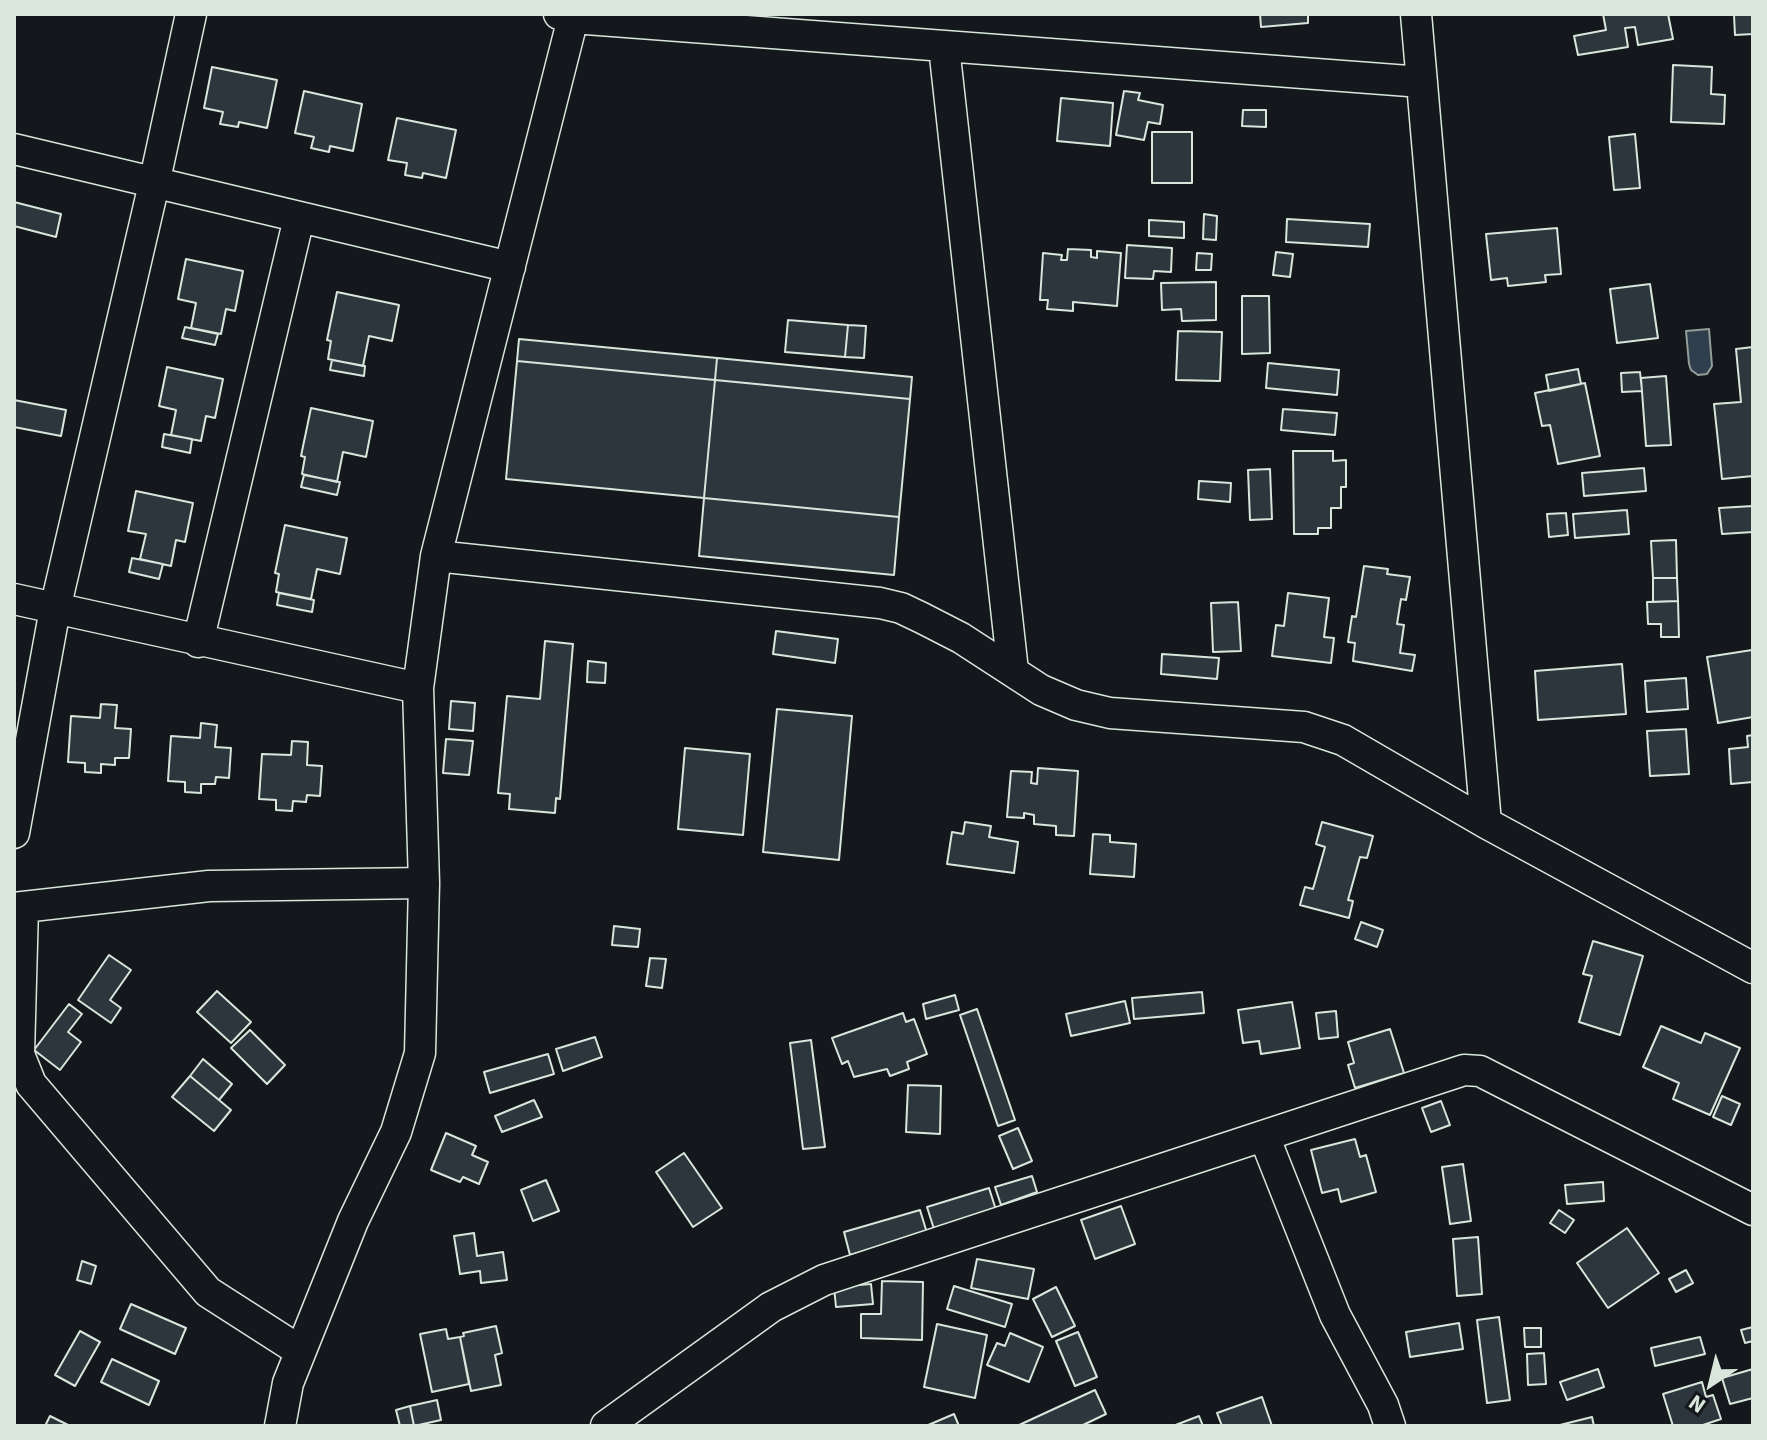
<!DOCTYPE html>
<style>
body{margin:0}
#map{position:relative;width:1767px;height:1440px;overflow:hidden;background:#14181c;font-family:"Source Sans 3",sans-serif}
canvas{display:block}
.frame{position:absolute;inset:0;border:16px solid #d8e6dc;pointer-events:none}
.north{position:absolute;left:1671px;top:1344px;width:80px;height:80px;-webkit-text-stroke:6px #14181c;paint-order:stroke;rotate:215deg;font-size:22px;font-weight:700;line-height:32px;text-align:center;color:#d8e6dc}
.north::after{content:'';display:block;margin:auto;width:28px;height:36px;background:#d8e6dc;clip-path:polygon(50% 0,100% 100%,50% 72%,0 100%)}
</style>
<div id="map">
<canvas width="1767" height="1440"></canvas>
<div class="frame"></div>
<div class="north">N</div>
</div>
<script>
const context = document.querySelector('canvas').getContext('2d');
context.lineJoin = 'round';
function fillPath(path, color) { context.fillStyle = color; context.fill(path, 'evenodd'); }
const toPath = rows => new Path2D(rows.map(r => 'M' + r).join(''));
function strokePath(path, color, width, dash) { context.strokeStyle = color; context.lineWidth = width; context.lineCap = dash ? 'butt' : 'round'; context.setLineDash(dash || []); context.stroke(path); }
const water = toPath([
 [1709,329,1712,366,1707,374,1698,375,1691,370,1689,364,1686,331,1709,329]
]);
const building = toPath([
 [1260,14,1308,14,1308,23,1261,27,1260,14],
 [1603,14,1668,14,1673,39,1638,45,1635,27,1625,28,1628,47,1578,55,1574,36,1606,30,1603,14],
 [1753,14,1753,34,1735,35,1734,15,1753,14],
 [1673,65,1712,67,1711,94,1725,95,1724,124,1671,122,1673,65],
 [212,67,277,80,267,128,239,122,238,127,220,124,223,112,204,108,212,67],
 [304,91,362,104,353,151,330,146,329,152,311,148,314,137,295,133,304,91],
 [1124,91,1140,93,1138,100,1163,105,1160,124,1148,122,1144,140,1116,135,1124,91],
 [1061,98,1113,103,1110,146,1057,141,1061,98],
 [1243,110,1266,110,1266,127,1242,126,1243,110],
 [397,118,456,130,446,178,423,173,422,178,405,175,407,163,388,160,397,118],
 [1152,132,1192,132,1192,183,1152,183,1152,132],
 [1635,134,1640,188,1614,190,1609,137,1635,134],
 [14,202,61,214,56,237,14,226,14,202],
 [1204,214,1217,216,1216,240,1203,239,1204,214],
 [1287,219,1370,224,1368,247,1286,242,1287,219],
 [1149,220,1184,222,1184,238,1149,236,1149,220],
 [1557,228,1561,274,1545,275,1546,282,1508,286,1507,278,1491,280,1486,234,1557,228],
 [1127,245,1172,248,1171,272,1154,271,1153,279,1125,278,1127,245],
 [1068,249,1091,250,1091,257,1097,258,1097,251,1121,253,1117,306,1073,302,1073,311,1047,309,1048,300,1040,300,1043,253,1062,255,1061,260,1067,260,1068,249],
 [1276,252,1293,254,1290,277,1273,275,1276,252],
 [1197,253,1212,254,1211,270,1196,270,1197,253],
 [186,259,243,271,235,311,226,309,221,334,191,328,196,303,178,299,186,259],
 [1216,282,1216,320,1182,321,1181,309,1162,310,1161,283,1216,282],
 [1650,284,1658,338,1617,343,1610,289,1650,284],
 [337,292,399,305,392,341,369,336,363,366,328,359,331,341,327,340,337,292],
 [1242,296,1269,296,1270,353,1242,354,1242,296],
 [788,320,848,325,845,357,785,352,788,320],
 [848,325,866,326,864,358,845,357,848,325],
 [185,327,218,334,215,345,182,338,185,327],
 [1178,331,1222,332,1220,381,1176,380,1178,331],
 [519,339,717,358,715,380,517,361,519,339],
 [1753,347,1753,476,1722,479,1714,404,1741,402,1736,349,1753,347],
 [717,358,912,377,910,399,715,380,717,358],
 [332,360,365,366,364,376,330,370,332,360],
 [517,361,715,380,704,498,506,479,517,361],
 [1268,363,1339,370,1337,395,1266,388,1268,363],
 [167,367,223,379,215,418,206,416,201,441,171,435,176,410,159,406,167,367],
 [1578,369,1581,384,1549,391,1546,375,1578,369],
 [1640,372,1642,391,1622,392,1621,373,1640,372],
 [1666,376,1671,445,1646,446,1641,378,1666,376],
 [715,380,910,399,899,517,704,498,715,380],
 [1585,383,1600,456,1558,464,1550,425,1542,426,1535,393,1585,383],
 [14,400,66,410,61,436,14,427,14,400],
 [311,408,373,421,366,457,343,452,337,482,302,474,305,457,301,456,311,408],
 [1283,409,1337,413,1335,435,1281,430,1283,409],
 [164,434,192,439,190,453,162,447,164,434],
 [1293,451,1333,451,1333,461,1346,460,1346,487,1341,487,1341,508,1331,508,1331,528,1318,528,1318,534,1294,534,1293,451],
 [1644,468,1646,491,1584,496,1582,473,1644,468],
 [1270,469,1272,519,1250,520,1248,470,1270,469],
 [304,475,340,482,337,495,301,487,304,475],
 [1199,481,1231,483,1230,502,1198,499,1199,481],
 [136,491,193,503,185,542,176,540,171,566,140,559,146,534,128,531,136,491],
 [704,498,899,517,894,575,699,556,704,498],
 [1753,506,1753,532,1722,534,1719,508,1753,506],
 [1627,510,1629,534,1575,538,1573,514,1627,510],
 [1566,513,1568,535,1549,537,1547,514,1566,513],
 [285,525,347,538,340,574,317,569,311,599,276,592,279,574,275,573,285,525],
 [1676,540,1677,578,1653,578,1651,541,1676,540],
 [132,558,163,564,159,579,129,572,132,558],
 [1364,566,1388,569,1387,574,1410,577,1406,600,1401,599,1397,624,1404,625,1400,653,1415,655,1412,671,1353,661,1355,643,1348,642,1352,616,1356,617,1364,566],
 [1653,578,1677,578,1678,601,1653,602,1653,578],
 [279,593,314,600,312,612,277,605,279,593],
 [1288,593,1329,598,1324,637,1334,638,1331,663,1272,656,1276,625,1284,626,1288,593],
 [1678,601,1679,637,1661,637,1661,624,1648,624,1647,602,1678,601],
 [1238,602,1241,651,1213,652,1211,603,1238,602],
 [776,631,838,639,835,663,773,654,776,631],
 [545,641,573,644,560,799,556,798,555,813,509,809,510,794,498,793,507,696,540,699,545,641],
 [1752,650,1753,717,1718,723,1707,657,1752,650],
 [1162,654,1219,658,1217,679,1161,674,1162,654],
 [588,661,606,663,605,683,587,682,588,661],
 [1622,664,1626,714,1538,720,1535,671,1622,664],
 [1686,678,1688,709,1647,712,1645,681,1686,678],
 [451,701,475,703,473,731,449,729,451,701],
 [101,704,117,705,115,728,131,729,129,758,115,758,115,765,101,764,101,773,85,772,85,763,68,762,71,716,100,718,101,704],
 [777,709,852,716,839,860,763,852,777,709],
 [201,723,217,725,215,747,231,748,229,778,216,777,215,784,201,784,201,793,185,792,185,782,168,781,171,736,200,738,201,723],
 [1686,729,1689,774,1650,776,1647,731,1686,729],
 [1753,735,1753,782,1731,784,1729,749,1748,747,1747,736,1753,735],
 [446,739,473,741,469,775,443,773,446,739],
 [292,741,308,742,307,765,322,766,320,796,307,795,306,802,293,801,292,811,276,810,276,800,259,799,262,754,291,755,292,741],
 [685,748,750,754,743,835,678,829,685,748],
 [1038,768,1078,771,1074,836,1056,835,1056,826,1034,824,1034,815,1024,813,1024,818,1007,817,1011,771,1032,772,1031,783,1037,784,1038,768],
 [965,822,991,826,989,837,1018,842,1014,873,947,864,952,832,963,834,965,822],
 [1322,822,1373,836,1367,858,1360,857,1348,900,1353,901,1349,918,1300,905,1305,887,1313,889,1325,847,1316,844,1322,822],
 [1093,834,1110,835,1110,842,1136,844,1134,877,1090,874,1093,834],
 [1361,922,1383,930,1377,947,1355,939,1361,922],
 [614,926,640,929,638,947,612,945,614,926],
 [1593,941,1643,956,1620,1035,1579,1022,1592,976,1583,974,1593,941],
 [109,955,131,970,110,1000,121,1008,111,1023,78,1000,109,955],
 [650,958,666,959,662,988,646,986,650,958],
 [217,991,251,1022,231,1043,197,1012,217,991],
 [1202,992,1204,1013,1134,1019,1132,998,1202,992],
 [955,995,959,1010,926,1019,923,1004,955,995],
 [1125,1001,1130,1023,1071,1036,1066,1014,1125,1001],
 [1292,1002,1300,1048,1261,1054,1259,1041,1243,1043,1238,1010,1292,1002],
 [69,1004,82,1014,68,1032,81,1042,60,1070,34,1050,69,1004],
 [977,1009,1015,1120,998,1126,960,1015,977,1009],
 [1336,1011,1338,1037,1319,1039,1316,1013,1336,1011],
 [903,1013,906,1022,914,1019,927,1054,907,1062,909,1069,890,1076,887,1069,854,1077,848,1061,842,1064,832,1038,903,1013],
 [1661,1026,1701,1043,1705,1033,1740,1048,1710,1115,1673,1099,1679,1083,1643,1067,1661,1026],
 [1390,1029,1404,1073,1355,1088,1348,1065,1354,1063,1348,1042,1390,1029],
 [250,1030,285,1065,267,1084,231,1048,250,1030],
 [595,1037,602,1057,563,1071,556,1049,595,1037],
 [811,1040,825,1147,803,1149,790,1043,811,1040],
 [548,1054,554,1074,490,1093,484,1072,548,1054],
 [203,1059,232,1084,219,1100,190,1076,203,1059],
 [190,1076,231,1110,214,1131,172,1097,190,1076],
 [908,1085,941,1086,940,1134,906,1132,908,1085],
 [1722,1096,1740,1104,1731,1125,1713,1117,1722,1096],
 [534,1100,542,1117,502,1132,495,1116,534,1100],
 [1441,1101,1450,1125,1431,1132,1422,1108,1441,1101],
 [1018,1128,1032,1161,1013,1169,999,1136,1018,1128],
 [446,1133,476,1146,472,1155,488,1162,479,1184,463,1177,460,1182,431,1170,446,1133],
 [1355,1139,1360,1157,1366,1155,1376,1192,1341,1202,1338,1189,1322,1193,1311,1150,1355,1139],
 [684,1153,722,1208,693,1227,656,1172,684,1153],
 [1463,1164,1471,1221,1450,1224,1442,1167,1463,1164],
 [1032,1176,1037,1192,1001,1205,995,1187,1032,1176],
 [546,1180,559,1211,533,1221,521,1190,546,1180],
 [1603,1182,1604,1201,1567,1204,1565,1185,1603,1182],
 [989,1188,996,1210,934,1229,927,1207,989,1188],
 [1121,1206,1135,1244,1095,1259,1081,1220,1121,1206],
 [920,1210,927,1233,850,1255,844,1232,920,1210],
 [1559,1210,1574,1220,1565,1233,1550,1223,1559,1210],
 [1627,1228,1659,1273,1608,1308,1577,1263,1627,1228],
 [474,1233,477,1256,503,1252,507,1280,481,1283,480,1271,460,1274,454,1236,474,1233],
 [1478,1237,1482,1294,1457,1296,1453,1239,1478,1237],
 [977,1259,1034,1269,1028,1299,971,1288,977,1259],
 [82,1261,96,1266,91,1284,77,1280,82,1261],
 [1686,1270,1693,1283,1676,1292,1669,1279,1686,1270],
 [882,1281,923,1282,922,1340,861,1338,861,1314,881,1314,882,1281],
 [871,1284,873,1304,836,1307,834,1287,871,1284],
 [954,1286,1012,1304,1005,1327,947,1309,954,1286],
 [1056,1287,1075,1326,1052,1337,1033,1299,1056,1287],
 [131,1304,186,1328,175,1354,120,1329,131,1304],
 [1499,1317,1510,1400,1487,1403,1477,1320,1499,1317],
 [1459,1323,1463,1349,1410,1357,1406,1332,1459,1323],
 [937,1324,987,1335,975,1398,924,1387,937,1324],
 [496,1326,502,1353,495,1355,501,1385,471,1391,460,1337,464,1336,463,1333,496,1326],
 [1753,1327,1753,1341,1745,1343,1741,1330,1753,1327],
 [1524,1328,1541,1328,1541,1347,1525,1347,1524,1328],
 [446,1329,448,1339,460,1337,469,1384,432,1392,420,1334,446,1329],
 [80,1331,100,1342,75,1386,55,1375,80,1331],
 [1078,1332,1097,1377,1075,1386,1056,1341,1078,1332],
 [1010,1333,1043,1347,1029,1382,987,1365,997,1343,1005,1346,1010,1333],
 [1700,1337,1705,1354,1655,1366,1651,1348,1700,1337],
 [1544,1353,1546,1384,1528,1385,1527,1354,1544,1353],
 [112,1359,159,1381,149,1405,101,1382,112,1359],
 [1598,1369,1604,1387,1567,1400,1560,1382,1598,1369],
 [1753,1369,1753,1398,1730,1404,1722,1378,1753,1369],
 [1702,1382,1706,1397,1713,1395,1721,1419,1700,1426,1673,1426,1663,1394,1702,1382],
 [1095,1390,1106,1414,1081,1426,1017,1426,1095,1390],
 [1262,1397,1272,1426,1222,1426,1217,1413,1262,1397],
 [437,1400,441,1420,414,1426,410,1406,437,1400],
 [410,1406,414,1426,421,1426,400,1426,396,1410,410,1406],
 [954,1414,959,1426,926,1426,954,1414],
 [50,1416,70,1426,45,1426,50,1416],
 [1199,1416,1203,1426,1173,1426,1199,1416],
 [1592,1417,1594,1426,1556,1426,1592,1417]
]);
const minor = toPath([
 [559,14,573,18,1422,82],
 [1416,14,1486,823],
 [944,47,1013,671],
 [14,149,510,267],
 [436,556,880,603,901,608,922,618,961,638,1041,690,1076,705,1110,713,1304,727,1343,740,1486,823,1753,968],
 [14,599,418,688],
 [198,642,299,218],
 [14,833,55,609,154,184,191,14],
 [23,907,19,1054,31,1084,208,1292,300,1351],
 [14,908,209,886,424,883],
 [1264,1136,1335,1315,1383,1405,1390,1426],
 [280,1426,288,1383,353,1221,396,1132,420,1053,424,883,418,688,436,556,574,14],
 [606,1426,771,1307,824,1280,1464,1070,1480,1071,1753,1210]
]);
fillPath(water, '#2f3f4d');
strokePath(water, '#939e99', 2);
fillPath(building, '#2c363c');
strokePath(building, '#d8e6dc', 2);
strokePath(minor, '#d8e6dc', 33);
strokePath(minor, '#14181c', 30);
</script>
